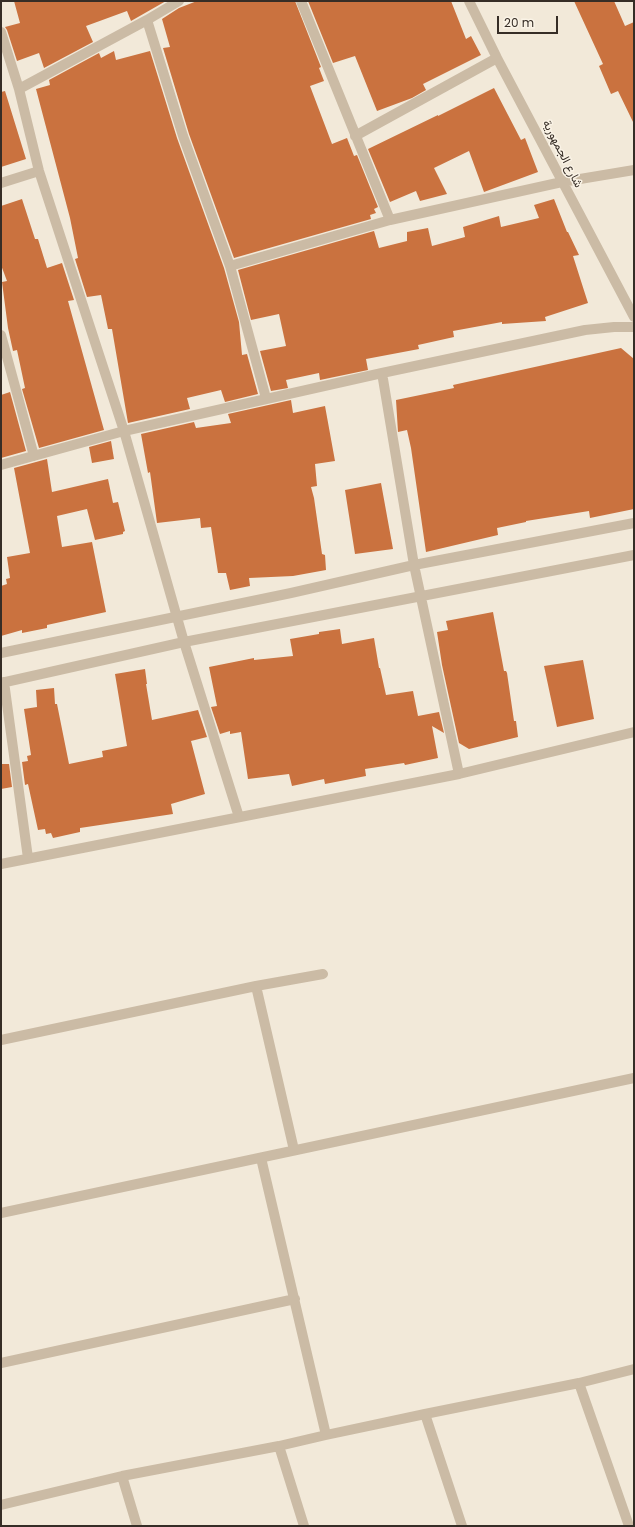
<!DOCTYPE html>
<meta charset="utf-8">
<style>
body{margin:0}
#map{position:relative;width:635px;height:1527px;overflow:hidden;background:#f2e9d9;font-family:Poppins,sans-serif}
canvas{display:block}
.frame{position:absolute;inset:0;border:2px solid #362d26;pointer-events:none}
.scale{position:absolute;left:497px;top:16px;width:61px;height:18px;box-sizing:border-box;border:2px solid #362d26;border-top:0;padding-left:5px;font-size:12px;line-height:14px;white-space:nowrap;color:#362d26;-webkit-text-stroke:3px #faf3e6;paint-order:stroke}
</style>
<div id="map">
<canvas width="635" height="1527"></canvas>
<div class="frame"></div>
<div class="scale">20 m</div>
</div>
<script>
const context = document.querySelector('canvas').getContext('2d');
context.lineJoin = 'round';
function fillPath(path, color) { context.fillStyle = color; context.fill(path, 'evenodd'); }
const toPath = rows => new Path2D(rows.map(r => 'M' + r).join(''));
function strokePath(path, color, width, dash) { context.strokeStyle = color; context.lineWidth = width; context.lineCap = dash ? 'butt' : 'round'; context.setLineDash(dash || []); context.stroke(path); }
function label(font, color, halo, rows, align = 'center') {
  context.font = font + ' Poppins,Vazirmatn,sans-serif'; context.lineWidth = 3; context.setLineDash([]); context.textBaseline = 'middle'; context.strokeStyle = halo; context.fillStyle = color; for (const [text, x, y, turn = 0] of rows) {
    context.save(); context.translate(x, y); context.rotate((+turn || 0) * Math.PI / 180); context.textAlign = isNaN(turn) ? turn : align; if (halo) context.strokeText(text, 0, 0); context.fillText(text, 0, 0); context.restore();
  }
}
const building = toPath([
 [14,1,166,1,131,21,127,11,86,26,93,42,44,68,39,53,17,61,7,30,5,27,20,23],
 [197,1,295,1,321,67,319,68,324,81,310,86,332,144,347,138,354,156,357,155,378,207,374,209,376,213,370,215,371,219,234,258,189,134,163,48,170,47,162,19,179,8],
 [308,1,451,1,466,39,471,36,481,55,423,84,426,90,412,98,377,111,355,56,333,63],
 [574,1,614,1,625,26,634,22,634,124,618,91,611,94,599,66,603,64],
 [114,51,116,60,150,51,177,138,224,268,239,322,242,355,247,354,258,394,225,402,221,390,187,398,190,409,128,423,112,329,108,329,101,295,87,297,75,259,78,258,70,218,36,89,50,85,49,80,99,53,101,58],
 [494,88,521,140,525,138,538,172,484,192,469,151,434,168,447,194,420,201,416,191,390,202,368,149,438,115,438,116],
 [5,91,26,159,1,167,1,92],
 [22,199,35,239,38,239,47,268,62,263,74,300,68,301,104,430,39,448,22,389,25,388,17,350,13,351,8,328,2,282,7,281,1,265,1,206],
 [554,199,567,232,568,232,579,255,573,256,588,303,545,317,546,321,502,324,502,322,453,331,454,337,418,345,419,349,366,359,368,370,320,380,319,373,286,380,288,388,271,391,260,351,286,346,279,314,251,320,238,270,374,231,379,248,407,241,407,232,428,228,432,246,465,237,463,227,499,216,501,227,539,218,534,205],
 [621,348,634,359,634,509,590,518,589,511,526,521,526,522,497,528,498,535,426,552,411,448,407,430,398,432,396,400,454,388,453,385],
 [10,392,26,451,1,458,1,395],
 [291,400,293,413,325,406,335,461,315,464,317,486,311,487,314,498,322,554,325,555,326,570,293,576,249,578,250,586,230,590,226,573,218,573,211,527,201,528,200,518,157,523,150,472,148,473,141,434,194,422,196,428,231,423,228,414],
 [111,441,114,459,92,463,89,447],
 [47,459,52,492,108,479,113,503,118,502,125,531,123,532,123,534,95,540,87,509,57,516,62,547,92,542,106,612,47,625,47,628,22,633,22,630,1,636,1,586,7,584,6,579,10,578,7,557,30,553,14,468],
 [381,483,393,549,355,554,345,490],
 [493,612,504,671,506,671,507,673,514,721,516,721,518,737,469,749,459,743,442,665,437,632,448,630,446,621],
 [340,629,342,644,374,638,379,668,380,668,386,695,413,691,418,716,439,712,444,733,432,726,438,758,405,765,404,763,365,769,366,776,325,784,324,779,292,786,289,774,248,779,241,732,230,734,230,731,220,734,211,707,217,706,209,667,254,658,254,660,293,656,290,639,319,634,319,632],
 [583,660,594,719,557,727,544,666],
 [145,669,147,684,146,684,152,720,198,710,207,737,191,741,205,794,171,804,173,814,80,828,80,832,53,838,51,833,46,834,45,829,38,830,28,784,25,785,22,762,28,761,27,756,31,755,24,709,37,707,36,690,54,688,55,704,57,704,69,764,103,757,102,751,127,746,115,674],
 [1,764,9,764,12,787,1,789]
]);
const minor = toPath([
 [301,1,390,220],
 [469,1,497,58,634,317],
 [147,20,183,136,230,266,266,398],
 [1,32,19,89,39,171,124,431,184,642,239,817],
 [19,89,147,20,179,1],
 [355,136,497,58],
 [1,183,39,171],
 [230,266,390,220,562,182,634,170],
 [1,335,34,456],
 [382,373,414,565,459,774],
 [1,465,124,431,382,373,585,330,614,327,634,327],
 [1,653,291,593,414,565,634,523],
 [4,682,28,858],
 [1,683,184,642,634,555],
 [1,864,459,774,634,732],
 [256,986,294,1150],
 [1,1040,256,986,323,974],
 [261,1158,326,1435],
 [1,1213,634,1078],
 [1,1363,295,1299],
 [579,1383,629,1526],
 [425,1414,462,1526],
 [279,1446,304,1526],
 [122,1476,137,1526],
 [1,1505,122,1476,279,1446,326,1435,425,1414,579,1383,634,1369]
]);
const streetNames = [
 ["شارع الجمهورية",562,154,63]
];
fillPath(building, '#ca723f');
strokePath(minor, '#cbbba5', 10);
label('12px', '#362d26', '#faf3e6', streetNames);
</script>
